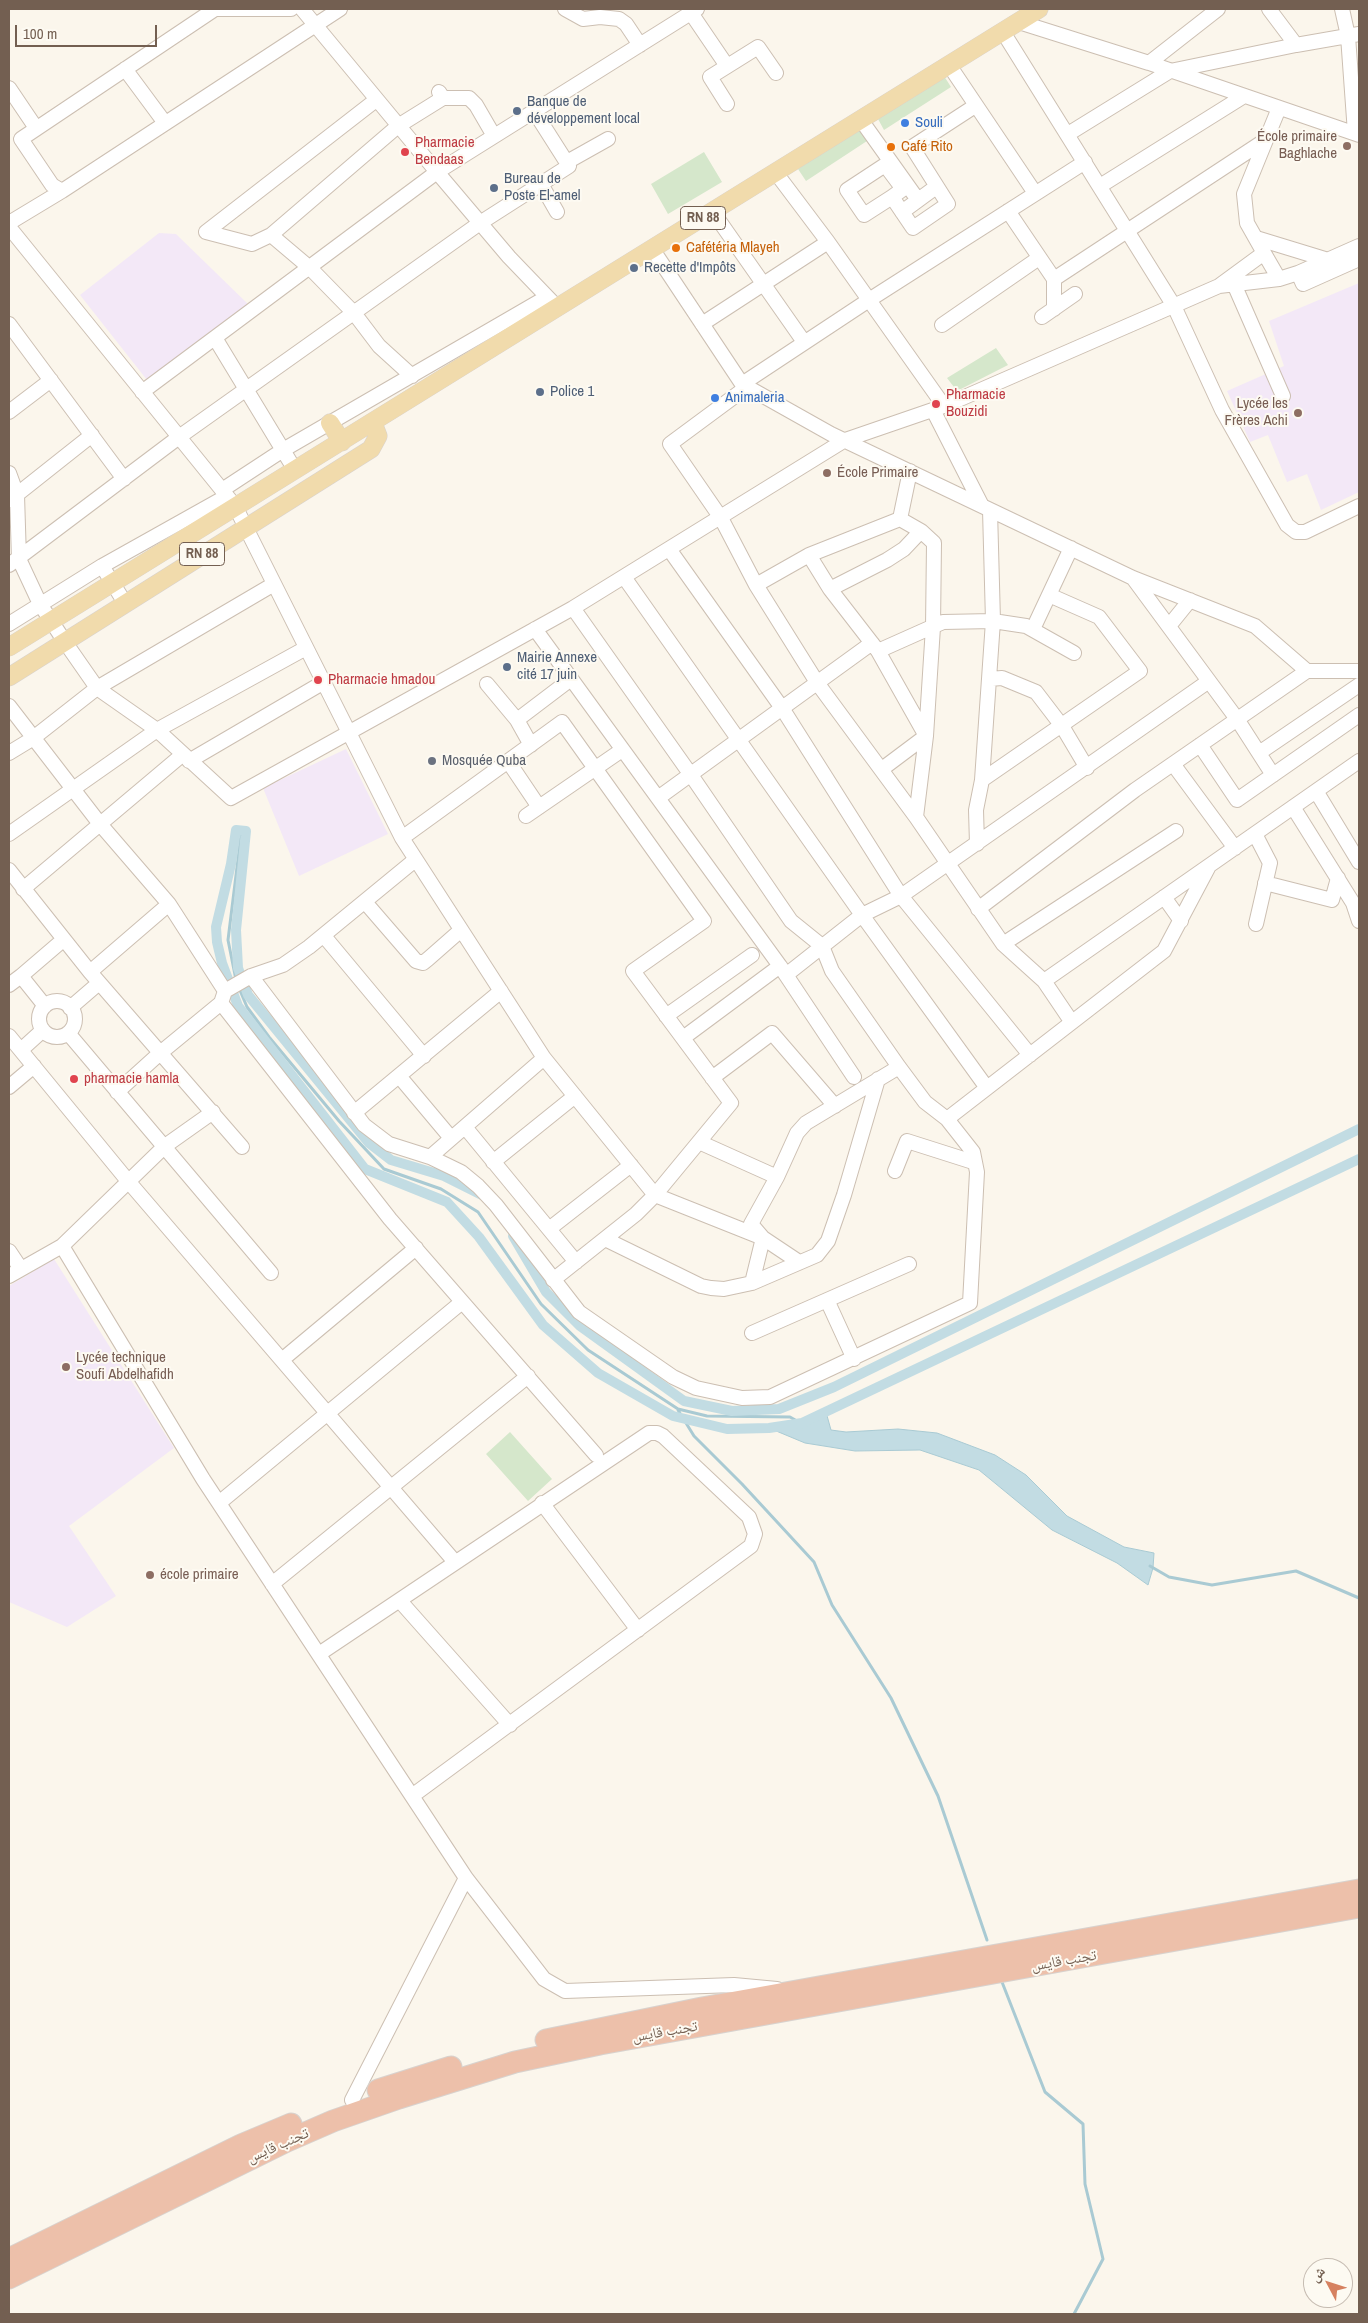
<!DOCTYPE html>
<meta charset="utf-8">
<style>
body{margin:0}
#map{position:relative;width:1368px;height:2323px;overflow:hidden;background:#fbf6ec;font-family:"Archivo Narrow","Noto Naskh Arabic",sans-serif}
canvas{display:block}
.frame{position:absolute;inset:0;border:10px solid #735f51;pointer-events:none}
.north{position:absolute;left:1303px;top:2258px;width:50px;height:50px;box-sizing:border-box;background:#fdfaf2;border:1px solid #c6bcb2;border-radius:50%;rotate:310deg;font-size:14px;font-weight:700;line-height:20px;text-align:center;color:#735f51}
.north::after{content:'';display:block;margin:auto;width:18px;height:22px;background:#d68160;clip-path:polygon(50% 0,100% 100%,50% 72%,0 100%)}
.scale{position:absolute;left:15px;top:25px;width:142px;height:22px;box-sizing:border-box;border:2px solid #735f51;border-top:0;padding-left:6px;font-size:15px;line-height:18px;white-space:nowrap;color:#735f51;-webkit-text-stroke:4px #fdfaf2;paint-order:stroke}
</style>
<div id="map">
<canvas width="1368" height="2323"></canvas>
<div class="frame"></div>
<div class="north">ش</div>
<div class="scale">100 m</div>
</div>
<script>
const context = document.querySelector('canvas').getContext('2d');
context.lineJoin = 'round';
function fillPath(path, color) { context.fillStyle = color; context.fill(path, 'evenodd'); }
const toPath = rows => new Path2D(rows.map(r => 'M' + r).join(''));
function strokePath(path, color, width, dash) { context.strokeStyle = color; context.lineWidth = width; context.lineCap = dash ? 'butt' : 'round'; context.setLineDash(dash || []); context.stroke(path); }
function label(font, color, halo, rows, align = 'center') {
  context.font = font + ' "Archivo Narrow","Noto Naskh Arabic",sans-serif'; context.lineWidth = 4; context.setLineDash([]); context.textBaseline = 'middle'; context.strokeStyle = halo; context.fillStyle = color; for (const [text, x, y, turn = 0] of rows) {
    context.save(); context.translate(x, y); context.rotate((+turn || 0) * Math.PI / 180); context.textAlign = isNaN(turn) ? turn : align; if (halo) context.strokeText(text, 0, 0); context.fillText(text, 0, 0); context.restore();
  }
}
const education = toPath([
 [159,233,176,234,249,305,147,380,80,295],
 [1359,283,1359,492,1321,510,1307,474,1287,482,1268,435,1250,442,1227,391,1284,366,1269,321],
 [346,749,388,834,299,876,263,788],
 [54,1259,174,1448,69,1526,116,1596,67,1627,9,1602,9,1286]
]);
const green = toPath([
 [944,76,951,87,884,130,878,119],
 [858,128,867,141,806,181,798,169],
 [704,152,722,182,668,214,651,184],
 [996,348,1008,365,957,391,947,378],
 [510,1432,552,1479,528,1501,486,1454]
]);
const water = toPath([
 [826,1412,831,1430,846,1432,898,1429,937,1433,995,1455,1026,1475,1067,1516,1124,1547,1154,1553,1153,1568,1148,1585,1117,1563,1052,1530,979,1470,920,1450,855,1451,805,1443,769,1428,802,1423,826,1412]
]);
const stream = toPath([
 [236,980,228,940,241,835],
 [239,988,247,1007,269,1037,339,1121,384,1169,441,1189,478,1212,541,1304,588,1350,678,1409,707,1416,790,1417,804,1425],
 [678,1410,694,1436,742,1484,814,1562,832,1605,891,1698,938,1796,987,1940],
 [1150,1566,1169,1577,1212,1585,1296,1571,1359,1598],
 [1002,1982,1045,2092,1083,2124,1085,2184,1103,2259,1074,2314]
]);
const canal = toPath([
 [484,1196,444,1176,391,1160,369,1143,248,995,238,968,236,930,246,831,236,830,231,864,216,927,217,942,222,963,238,1006,365,1169,447,1202,479,1237,543,1325,598,1373,673,1416,727,1429,769,1428,802,1423,1359,1159],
 [513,1236,546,1292,580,1326,684,1401,732,1411,779,1409,834,1387,1359,1129]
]);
const minor = toPath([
 [291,9,215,9,21,139,52,185,62,191,340,9],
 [302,9,437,172,697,9],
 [565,9,583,19,600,17,619,19,626,24,640,45],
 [1269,9,1296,45],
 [1342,9,1348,36,1355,133],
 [691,13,727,66],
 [1019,22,1149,63,1359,135],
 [1003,32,1174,306,1222,410,1287,525,1296,532,1305,532,1359,506],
 [1149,63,1218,9],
 [949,65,1035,193],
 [125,69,165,123],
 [9,88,36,128],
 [439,92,443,98,469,98,476,105,494,136],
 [727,104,710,77,758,47,776,73],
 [861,120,918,200],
 [1068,134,1170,71,1296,45,1359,34],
 [567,162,608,139],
 [541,184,557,212],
 [1100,186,1244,96],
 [892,197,903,189,885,165,847,190,864,215,892,197,913,228,948,204,912,147,975,106],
 [1008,211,1054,279,1054,309],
 [713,212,804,342],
 [902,212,936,187],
 [9,223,62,191],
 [9,227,235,506,402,838,544,1058,655,1195,763,1238,799,1262],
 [206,232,376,100],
 [206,232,252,244,271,235],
 [1256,238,1328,260],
 [653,250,742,384,831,434,1133,578,1255,626,1307,671],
 [1264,253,1247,223,1244,194,1279,108],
 [1298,273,1303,284,1359,259],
 [1054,279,1264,141],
 [1279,279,1264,253,1219,286,1279,279,1298,273,1359,246],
 [1234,284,1283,396],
 [1042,317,1075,294],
 [9,324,124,479],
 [702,324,828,242],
 [942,325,1039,258],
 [215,338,295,470],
 [412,376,379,346,354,313,310,268,271,235,398,126,443,98],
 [742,384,869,300,1085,162],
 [747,387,670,444,721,518,756,585,818,684,916,817,1003,944,1044,981,1071,1021],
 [142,392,437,172,509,257,558,308],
 [944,406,1219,286],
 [933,410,982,506],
 [9,412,51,380],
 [9,473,17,495,19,559,40,604,65,642,97,688,157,730,231,798,573,608,845,440,944,406,828,242,776,173],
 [222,490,283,450,547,297],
 [10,500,92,435],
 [900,519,910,471],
 [669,549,782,708,901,896,1030,1055],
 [809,555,830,589,878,651,926,736,882,769],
 [9,565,179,437,480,223,569,166,534,111],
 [102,566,125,603],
 [624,577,862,915,987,1088],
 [1133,578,1237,719,1273,775],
 [756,585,809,555,900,519,921,531,934,543,933,627,926,736,916,817],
 [830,589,887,560,904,549,921,531],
 [9,624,102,566,227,496],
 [1169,626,1190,600],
 [535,629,780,966,854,1077],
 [1033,629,1071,548],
 [878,651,943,622,993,621,1026,626,1074,653],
 [989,679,1002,678,1036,692,1062,726,1087,768],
 [487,684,517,720,531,745],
 [9,706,100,824,169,904,225,991,221,1003,159,1054,117,1092],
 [517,720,571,679],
 [1200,745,1237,800,1359,715],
 [9,753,32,739,97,688,274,584],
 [1259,753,1359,685],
 [189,761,324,682],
 [508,761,539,807],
 [1173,764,1235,848],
 [982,780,1140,671,1099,617,1049,595],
 [1316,791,1359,862],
 [658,798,872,643],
 [1293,807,1353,903,1359,921],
 [526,816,622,750],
 [9,834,157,730,306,648],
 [1255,834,1270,863,1256,924],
 [402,838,562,722,704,921,633,971,731,1103,655,1195,636,1214,553,1280],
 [977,844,976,810,982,780,993,621,990,510],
 [9,870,90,972,242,1147],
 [1265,883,1332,900,1338,878],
 [23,889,182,755],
 [1164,897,1181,921],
 [365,902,416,961,423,963,428,959,461,930],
 [978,909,1135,790,1307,671,1359,671],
 [324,936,424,1056],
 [1003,944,1176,831],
 [90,972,169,904],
 [786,975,862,915,901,896,1209,681],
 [21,976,63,940],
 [251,976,364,1125,389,1144,430,1157,461,1172,478,1186,496,1205,579,1312,673,1377,696,1388,742,1398,770,1397,970,1303,977,1172,973,1152,947,1119,925,1102,899,1067,832,971,822,946,791,921,691,775,573,608],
 [1044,981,1359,761],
 [9,985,21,976,45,1006],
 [225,991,251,976,283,965,309,947,415,860],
 '39 1019a18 18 0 1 1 36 0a18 18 0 1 1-36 0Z',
 [221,1003,390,1219,596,1455],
 [70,1008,99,983],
 [666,1016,752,955],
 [68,1033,271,1273],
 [9,1036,128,1181,455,1562],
 [683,1038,780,966],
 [21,1050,43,1030],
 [399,1076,451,1138],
 [712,1078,772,1033,835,1106],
 [9,1087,34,1066],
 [354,1113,501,991],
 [947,1119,1164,951,1208,868],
 [465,1127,576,1262],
 [699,1142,777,1177],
 [430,1157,544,1058],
 [493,1162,575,1096],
 [895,1171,907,1141,973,1162],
 [549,1229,631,1165],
 [605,1239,701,1286,711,1288,724,1289,752,1283,817,1255,828,1241,844,1195,878,1079],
 [62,1246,203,1479,466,1878,544,1979,565,1991,734,1985,777,1989],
 [9,1251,21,1269],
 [9,1276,62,1246,165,1146,213,1112],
 [752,1283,763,1238,751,1224,777,1177,797,1133,806,1123,899,1067],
 [827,1300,854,1359],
 [752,1333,909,1264],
 [283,1359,416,1248],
 [219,1503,462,1302],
 [542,1503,638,1630],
 [272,1584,528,1376],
 [400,1601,510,1725],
 [319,1654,649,1433,657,1433,663,1436,749,1517,755,1534,751,1546,412,1796],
 [352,2100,466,1878]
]);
const major = toPath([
 [330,423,342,442],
 [9,647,1039,9],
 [9,677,371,449,378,436,373,423]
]);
const highway = toPath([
 [546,2040,702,2008,1359,1890],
 [378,2090,451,2067],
 [9,2259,241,2145,291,2124],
 [9,2278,287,2141,333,2121,399,2098,515,2062,600,2044,1359,1907]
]);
const markers = [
 [517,111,5,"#5c6f8a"],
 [905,123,5,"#3f7fe0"],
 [1347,146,5,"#8d6e63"],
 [891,147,5,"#e8710a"],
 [405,152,5,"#e0444e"],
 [494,188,5,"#5c6f8a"],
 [676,248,5,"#e8710a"],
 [634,268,5,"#5c6f8a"],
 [540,392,5,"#5c6f8a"],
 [715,398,5,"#3f7fe0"],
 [936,404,5,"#e0444e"],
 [1298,413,5,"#8d6e63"],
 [827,473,5,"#8d6e63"],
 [507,667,5,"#5c6f8a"],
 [318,680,5,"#e0444e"],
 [432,761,5,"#6b7280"],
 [74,1079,5,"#e0444e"],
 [66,1367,5,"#8d6e63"],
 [150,1575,5,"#8d6e63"]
];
const shields = [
 [703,218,45],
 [202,554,45]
];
const shieldNames = [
 ["RN 88",703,218],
 ["RN 88",202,554]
];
const serviceNames = [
 ["Banque de",527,102],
 ["développement local",527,119],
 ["Bureau de",504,179],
 ["Poste El-amel",504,196],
 ["Recette d'Impôts",644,268],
 ["Police 1",550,392],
 ["Mairie Annexe",517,658],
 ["cité 17 juin",517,675]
];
const shopNames = [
 ["Souli",915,123],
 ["Animaleria",725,398]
];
const educationNames = [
 ["École primaire",1337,137,"right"],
 ["Baghlache",1337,154,"right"],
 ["Lycée les",1288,404,"right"],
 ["Frères Achi",1288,421,"right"],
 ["École Primaire",837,473],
 ["Lycée technique",76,1358],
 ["Soufi Abdelhafidh",76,1375],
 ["école primaire",160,1575]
];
const healthNames = [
 ["Pharmacie",415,143],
 ["Bendaas",415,160],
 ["Pharmacie",946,395],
 ["Bouzidi",946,412],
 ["Pharmacie hmadou",328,680],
 ["pharmacie hamla",84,1079]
];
const foodNames = [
 ["Café Rito",901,147],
 ["Cafétéria Mlayeh",686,248]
];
const worshipNames = [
 ["Mosquée Quba",442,761]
];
const streetNames = [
 ["تجنب قايس",1064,1961,-10],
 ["تجنب قايس",665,2032,-10],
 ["تجنب قايس",278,2146,-24]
];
fillPath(education, '#f3e8f7');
fillPath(green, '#d5e7cb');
fillPath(water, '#c2dce3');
strokePath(water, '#a9cad3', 1);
strokePath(stream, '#a9cad3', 3);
strokePath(canal, '#c2dce3', 10);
strokePath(minor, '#ccbfb2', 16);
strokePath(major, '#d8d2ce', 19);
strokePath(highway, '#d8d2ce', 23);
strokePath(minor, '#fff', 14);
strokePath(major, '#f1dbac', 18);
strokePath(highway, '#edc0aa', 21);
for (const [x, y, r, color] of markers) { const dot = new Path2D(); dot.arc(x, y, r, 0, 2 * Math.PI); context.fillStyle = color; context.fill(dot); strokePath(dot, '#fdfaf2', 2); }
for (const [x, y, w] of shields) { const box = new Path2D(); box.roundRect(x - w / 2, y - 11.5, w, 23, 4); context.fillStyle = '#fdfaf2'; context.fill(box); strokePath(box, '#735f51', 1); }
label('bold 14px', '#735f51', null, shieldNames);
label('15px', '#4e5e75', '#fdfaf2', serviceNames, 'left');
label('15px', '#366cbe', '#fdfaf2', shopNames, 'left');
label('15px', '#785e54', '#fdfaf2', educationNames, 'left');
label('15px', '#be3a42', '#fdfaf2', healthNames, 'left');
label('15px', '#c56008', '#fdfaf2', foodNames, 'left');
label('15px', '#5b616d', '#fdfaf2', worshipNames, 'left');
label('15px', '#735f51', '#fdfaf2', streetNames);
</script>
